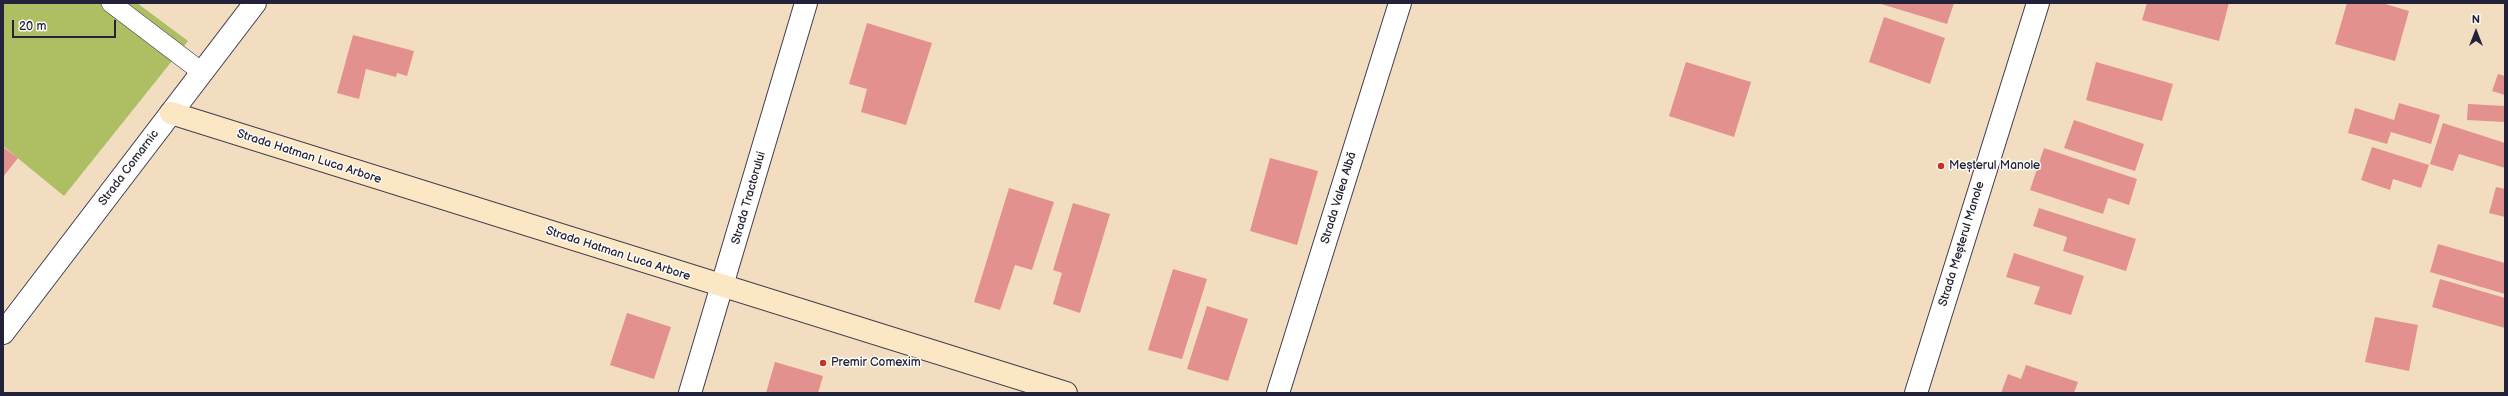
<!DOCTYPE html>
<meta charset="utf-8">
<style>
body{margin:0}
#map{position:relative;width:2508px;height:396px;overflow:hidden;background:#f3ddc0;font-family:"Balsamiq Sans",sans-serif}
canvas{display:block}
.frame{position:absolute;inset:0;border:4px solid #22223b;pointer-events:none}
.north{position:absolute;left:2456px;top:12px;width:40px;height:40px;-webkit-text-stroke:3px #fdfcf7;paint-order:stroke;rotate:0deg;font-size:11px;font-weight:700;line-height:16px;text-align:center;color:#22223b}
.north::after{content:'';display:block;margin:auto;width:14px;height:18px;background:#22223b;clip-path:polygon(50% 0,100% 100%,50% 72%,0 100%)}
.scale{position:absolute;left:12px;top:20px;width:104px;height:18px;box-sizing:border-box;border:2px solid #22223b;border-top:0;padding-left:5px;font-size:12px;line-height:14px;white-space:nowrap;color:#22223b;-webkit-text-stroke:3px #fdfcf7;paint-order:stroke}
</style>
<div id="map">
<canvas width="2508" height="396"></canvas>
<div class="frame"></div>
<div class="north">N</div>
<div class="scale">20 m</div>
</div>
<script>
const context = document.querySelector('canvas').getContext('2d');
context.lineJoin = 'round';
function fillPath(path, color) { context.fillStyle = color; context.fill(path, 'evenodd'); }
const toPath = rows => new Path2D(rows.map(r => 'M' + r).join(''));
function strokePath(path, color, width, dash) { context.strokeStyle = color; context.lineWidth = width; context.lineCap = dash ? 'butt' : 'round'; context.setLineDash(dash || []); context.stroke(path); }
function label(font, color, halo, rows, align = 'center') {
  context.font = font + ' "Balsamiq Sans",sans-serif'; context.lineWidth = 3; context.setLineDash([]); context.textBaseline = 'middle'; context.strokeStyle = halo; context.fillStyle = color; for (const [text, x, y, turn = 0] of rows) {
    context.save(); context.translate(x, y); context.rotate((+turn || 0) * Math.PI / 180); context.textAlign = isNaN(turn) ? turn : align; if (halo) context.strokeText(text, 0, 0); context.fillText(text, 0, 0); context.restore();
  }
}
const green = toPath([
 [3,3,137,3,188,41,64,196,3,146]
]);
const building = toPath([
 [1878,3,1954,3,1947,24],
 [2147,3,2229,3,2219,41,2142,20],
 [2347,3,2382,3,2409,11,2395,61,2335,44],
 [1884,17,1945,38,1930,84,1869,62],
 [867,23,932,43,906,125,861,112,867,89,849,84],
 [353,35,414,51,407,76,397,73,396,77,366,69,359,99,337,93],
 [1686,62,1751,82,1734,137,1669,116],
 [2096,62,2173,84,2162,121,2086,100],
 [2498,74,2505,76,2505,95,2492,91],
 [2399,103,2440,115,2431,144,2391,132,2387,144,2348,133,2355,108,2394,120],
 [2468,104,2505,106,2505,122,2467,120],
 [2074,120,2144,144,2135,171,2064,148],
 [2443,123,2505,143,2505,168,2459,154,2453,171,2430,164],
 [3,147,18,158,3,177],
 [2372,147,2429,165,2421,188,2393,179,2390,190,2361,180],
 [2044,148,2137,179,2129,205,2108,198,2103,214,2030,190],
 [1270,158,1318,171,1297,245,1250,231],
 [2496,187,2505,189,2505,217,2489,213],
 [1009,188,1054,202,1032,270,1015,265,1000,310,974,302],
 [1073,203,1110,214,1080,313,1053,304,1062,273,1053,270],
 [2039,208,2136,239,2126,271,2063,251,2067,237,2033,226],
 [2438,244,2505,263,2505,294,2430,272],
 [2014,253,2084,276,2071,315,2034,304,2040,287,2006,277],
 [1173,269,1207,279,1182,359,1148,350],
 [2440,279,2505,298,2505,328,2432,307],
 [1207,306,1248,319,1228,381,1187,369],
 [627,313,671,327,654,379,610,365],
 [2375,317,2418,325,2409,371,2365,362],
 [775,362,823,376,818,393,766,393],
 [2026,365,2078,382,2074,393,2001,393,2008,374,2021,379]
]);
const lane = toPath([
 [111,3,203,73]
]);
const street = toPath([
 [3,333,255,3],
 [690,393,806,3],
 [1278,393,1400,3],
 [1916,393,2038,3]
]);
const secondary = toPath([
 [171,113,1066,393]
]);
const markers = [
 [1941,166,4,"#c8321e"],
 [823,363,4,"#c8321e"]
];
const streetNames = [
 ["Strada Hatman Luca Arbore",309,157,18],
 ["Strada Comarnic",129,168,-53],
 ["Strada Tractorului",749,198,-74],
 ["Strada Valea Albă",1339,198,-73],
 ["Strada Meșterul Manole",1962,244,-73],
 ["Strada Hatman Luca Arbore",618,254,18]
];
const poiNames = [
 ["Meșterul Manole",1949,166],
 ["Premir Comexim",831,363]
];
fillPath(green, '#adbf62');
fillPath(building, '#e2918e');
strokePath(lane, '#413e4f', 20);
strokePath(street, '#413e4f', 24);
strokePath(secondary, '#413e4f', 24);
strokePath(lane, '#fff', 19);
strokePath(street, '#fff', 22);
strokePath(secondary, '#fbe7c3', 22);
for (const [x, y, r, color] of markers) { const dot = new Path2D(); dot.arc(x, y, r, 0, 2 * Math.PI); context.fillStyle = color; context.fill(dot); strokePath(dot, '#fdfcf7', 1.5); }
label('12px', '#22223b', '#fdfcf7', streetNames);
label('12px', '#22223b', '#fdfcf7', poiNames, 'left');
</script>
